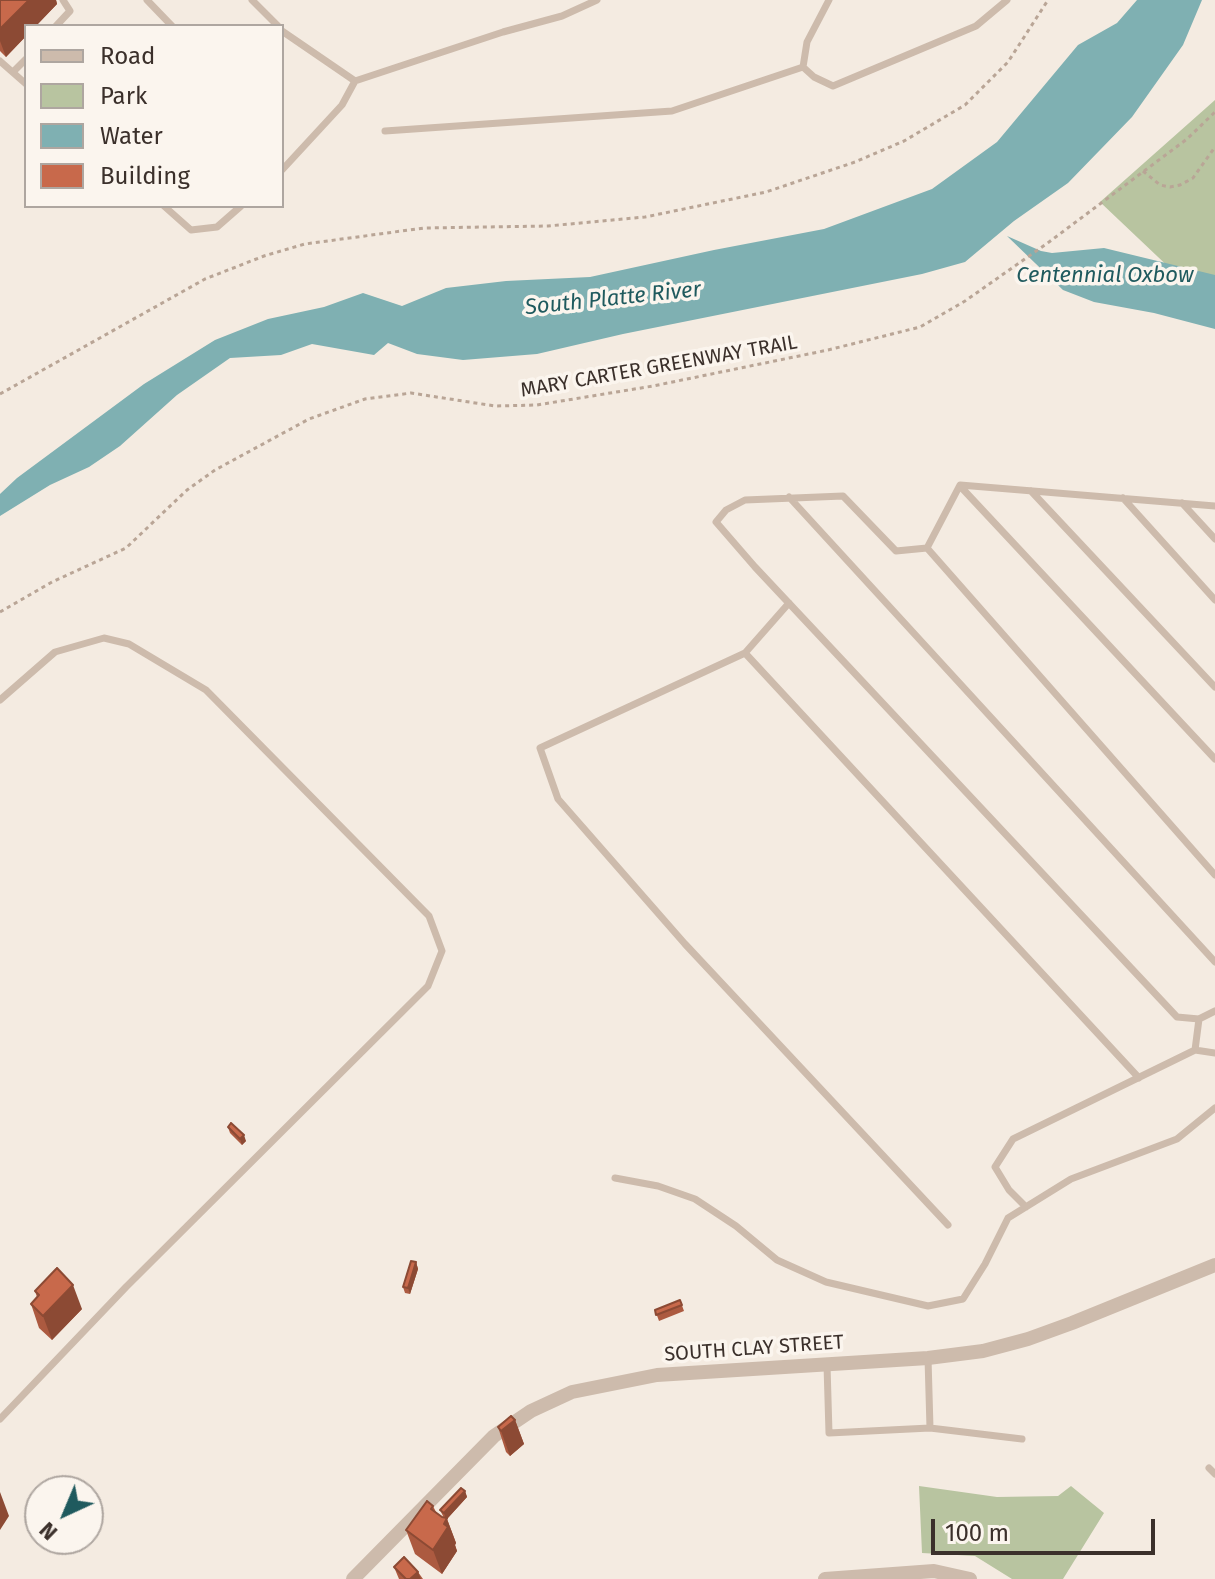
<!DOCTYPE html>
<style>
body{margin:0}
#map{position:relative;width:1215px;height:1579px;overflow:hidden;background:#f4ebe1;font-family:"Fira Sans",sans-serif}
canvas{display:block}
.legend{position:absolute;left:24px;top:24px;width:260px;height:184px;box-sizing:border-box;background:#fbf5ee;border:2px solid #aea6a0;margin:0;padding:10px 14px;list-style:none;font-size:24px;color:#3b302b}
.legend li{display:flex;align-items:center;gap:16px;height:40px}
.legend b{width:40px;border:2px solid #aea6a0}
.north{position:absolute;left:24px;top:1475px;width:80px;height:80px;box-sizing:border-box;background:#fbf5ee;border:2px solid #aea6a0;border-radius:50%;rotate:224deg;font-size:22px;font-weight:700;line-height:32px;text-align:center;color:#3b302b}
.north::after{content:'';display:block;margin:auto;width:28px;height:36px;background:#1f5a5e;clip-path:polygon(50% 0,100% 100%,50% 72%,0 100%)}
.scale{position:absolute;left:931px;top:1519px;width:224px;height:36px;box-sizing:border-box;border:4px solid #3b302b;border-top:0;padding-left:10px;font-size:24px;line-height:28px;white-space:nowrap;color:#3b302b;-webkit-text-stroke:6px #fbf5ee;paint-order:stroke}
</style>
<div id="map">
<canvas width="1215" height="1579"></canvas>
<ul class="legend">
<li><b style="height:10px;background:#cdbbac"></b>Road</li>
<li><b style="height:22px;background:#b8c4a0"></b>Park</li>
<li><b style="height:22px;background:#7fb0b2"></b>Water</li>
<li><b style="height:22px;background:#c8694b"></b>Building</li>
</ul>
<div class="north">N</div>
<div class="scale">100 m</div>
</div>
<script>
const context = document.querySelector('canvas').getContext('2d');
context.lineJoin = 'round';
function fillPath(path, color) { context.fillStyle = color; context.fill(path, 'evenodd'); }
const toPath = rows => new Path2D(rows.map(r => 'M' + r).join(''));
function strokePath(path, color, width, dash) { context.strokeStyle = color; context.lineWidth = width; context.lineCap = dash ? 'butt' : 'round'; context.setLineDash(dash || []); context.stroke(path); }
function label(font, color, halo, rows, align = 'center') {
  context.font = font + ' "Fira Sans",sans-serif'; context.lineWidth = 7; context.setLineDash([]); context.textBaseline = 'middle'; context.strokeStyle = halo; context.fillStyle = color; for (const [text, x, y, turn = 0] of rows) {
    context.save(); context.translate(x, y); context.rotate((+turn || 0) * Math.PI / 180); context.textAlign = isNaN(turn) ? turn : align; if (halo) context.strokeText(text, 0, 0); context.fillText(text, 0, 0); context.restore();
  }
}
const green = toPath([
 [1215,100,1215,311,1100,202],
 [919,1486,997,1497,1058,1496,1071,1486,1104,1513,1063,1579,1012,1579,975,1556,922,1553]
]);
const water = toPath([
 [1137,0,1202,0,1183,45,1132,117,1068,183,1014,221,965,262,922,274,623,334,537,354,463,360,417,354,388,343,374,355,312,344,281,355,230,358,177,395,120,446,89,467,50,485,0,516,0,494,17,478,144,384,215,340,268,319,324,307,363,293,402,306,446,288,506,281,590,277,714,250,824,229,932,189,997,142,1078,45,1117,23],
 [1007,236,1041,251,1052,253,1104,248,1215,275,1215,329,1154,313,1094,302,1063,290]
]);
const path = toPath([
 [1143,171,1160,185,1170,187,1180,185,1193,178,1215,147],
 [0,394,205,279,264,256,305,244,424,228,548,226,645,217,766,192,855,162,904,141,965,105,1008,62,1048,0],
 [0,612,52,582,126,548,187,490,215,470,309,419,365,399,411,393,495,406,537,405,653,386,828,350,920,327,965,301,1049,242,1187,139,1215,112]
]);
const service = toPath([
 [147,0,172,26],
 [252,0,278,26],
 [829,0,807,42,803,67,814,77,833,86,976,26,1007,0],
 [56,26,70,11,63,0],
 [282,31,355,81,503,32,562,16,597,0],
 [0,61,26,84],
 [13,72,26,59],
 [385,131,672,111,803,67],
 [282,170,342,105,355,81],
 [164,206,191,230,217,227,241,206],
 [960,486,1215,759],
 [1031,491,1215,687],
 [789,497,1215,962],
 [1123,498,1215,600],
 [1182,503,1215,539],
 [1215,506,960,485,927,548,896,551,843,496,745,500,726,510,716,522,755,567,1177,1017,1199,1019,1215,1011],
 [927,548,1215,875],
 [789,603,745,653,540,748,558,799,685,944,948,1225],
 [745,653,1139,1078],
 [0,700,55,652,104,638,129,644,206,690,429,916,442,951,428,986,126,1287,0,1419],
 [1195,1050,1199,1019],
 [615,1178,658,1186,695,1199,736,1226,777,1260,826,1282,928,1306,963,1299,985,1264,1008,1218,1071,1179,1177,1139,1215,1108],
 [1026,1207,1009,1190,995,1167,1013,1139,1195,1050,1215,1053],
 [827,1365,829,1433,930,1428,928,1358],
 [930,1428,1022,1439],
 [1209,1468,1215,1474]
]);
const minor = toPath([
 [353,1579,494,1436,531,1411,572,1392,657,1375,928,1358,983,1351,1028,1339,1072,1323,1215,1265],
 [825,1579,934,1571,970,1579]
]);
const wall = toPath([
 [0,0,56,0,57,4,6,57,0,51],
 [228,1127,246,1141,242,1145,230,1133],
 [416,1262,418,1269,410,1294,405,1293,403,1287],
 [35,1291,82,1309,52,1340,39,1328,31,1304,37,1297],
 [680,1300,684,1311,659,1321,655,1310],
 [515,1420,524,1444,510,1456,506,1452,498,1427],
 [465,1491,467,1497,447,1519,456,1543,455,1545,457,1551,442,1574,415,1554,406,1530,433,1506,436,1512,444,1518,440,1510],
 [394,1567,418,1572,423,1579,399,1579]
]);
const shadedWall = toPath([
 [29,0,56,0,57,4,36,26,26,26,26,36,6,57,0,41,0,29],
 [244,1135,246,1141,242,1145,240,1139],
 [416,1262,418,1269,410,1294,408,1288],
 [73,1285,82,1309,52,1340,43,1316],
 [515,1420,524,1444,510,1456,501,1431],
 [465,1491,467,1497,447,1519,456,1543,455,1545,457,1551,442,1574,433,1550,446,1520,444,1513],
 [0,1492,9,1516,0,1530],
 [418,1572,421,1579,410,1579]
]);
const building = toPath([
 [0,0,29,0,0,29,0,0],
 [231,1123,244,1135,240,1139,228,1127,231,1123],
 [411,1261,416,1262,408,1288,403,1287,411,1261],
 [57,1268,73,1285,43,1316,31,1304,39,1295,35,1291,57,1268],
 [680,1300,682,1305,656,1315,655,1310,680,1300],
 [511,1416,515,1420,501,1431,498,1427,511,1416],
 [461,1488,465,1491,444,1513,440,1510,461,1488],
 [427,1501,433,1506,431,1509,442,1517,447,1518,444,1524,448,1527,433,1550,406,1530,427,1501],
 [404,1557,418,1572,410,1579,406,1579,394,1567,404,1557]
]);
const streetNames = [
 ["MARY CARTER GREENWAY TRAIL",659,367,-10],
 ["SOUTH CLAY STREET",754,1349,-4]
];
const waterNames = [
 ["Centennial Oxbow",1105,276],
 ["South Platte River",613,299,-6]
];
fillPath(green, '#b8c4a0');
fillPath(water, '#7fb0b2');
strokePath(path, '#b9a596', 3, [4, 4]);
strokePath(service, '#cdbbac', 7);
strokePath(minor, '#cdbbac', 14);
fillPath(wall, '#ac5a40');
fillPath(shadedWall, '#8c4a34');
fillPath(building, '#c8694b');
strokePath(building, '#8c4a34', 2);
label('20px', '#3b302b', '#fbf5ee', streetNames);
label('italic 22px', '#1f5a5e', '#fbf5ee', waterNames);
</script>
